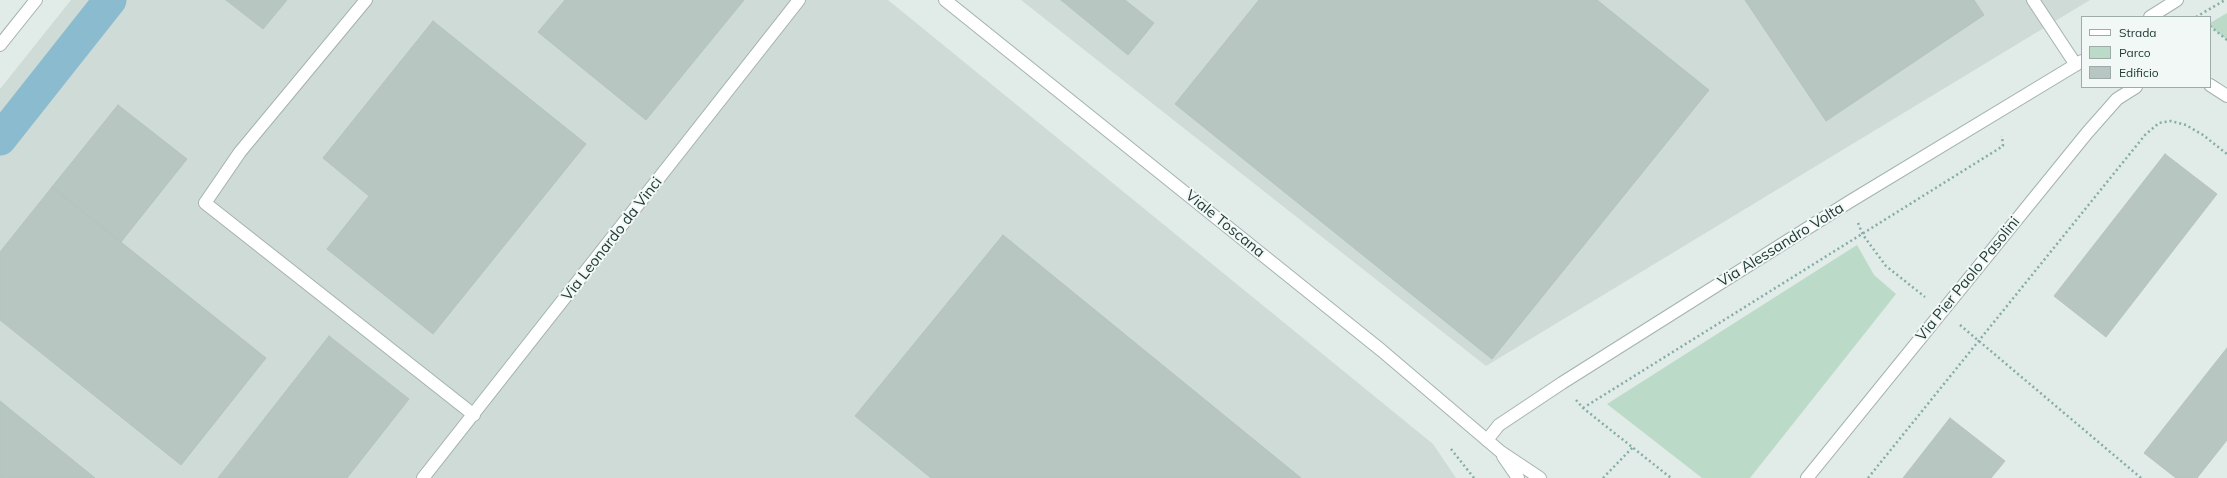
<!DOCTYPE html>
<style>
body{margin:0}
#map{position:relative;width:2227px;height:478px;overflow:hidden;background:#e1ebe8;font-family:Mulish,sans-serif}
canvas{display:block}
.legend{position:absolute;left:2081px;top:16px;width:130px;height:72px;box-sizing:border-box;background:#f1f8f5;border:1px solid #9eaca9;margin:0;padding:5px 7px;list-style:none;font-size:12px;color:#223b37}
.legend li{display:flex;align-items:center;gap:8px;height:20px}
.legend b{width:20px;border:1px solid #9eaca9}
</style>
<div id="map">
<canvas width="2227" height="478"></canvas>
<ul class="legend">
<li><b style="height:5px;background:#fff"></b>Strada</li>
<li><b style="height:11px;background:#bbdbc8"></b>Parco</li>
<li><b style="height:11px;background:#b7c6c1"></b>Edificio</li>
</ul>
</div>
<script>
const context = document.querySelector('canvas').getContext('2d');
context.lineJoin = 'round';
function fillPath(path, color) { context.fillStyle = color; context.fill(path, 'evenodd'); }
const toPath = rows => new Path2D(rows.map(r => 'M' + r).join(''));
function strokePath(path, color, width, dash) { context.strokeStyle = color; context.lineWidth = width; context.lineCap = dash ? 'butt' : 'round'; context.setLineDash(dash || []); context.stroke(path); }
function label(font, color, halo, rows, align = 'center') {
  context.font = font + ' Mulish,sans-serif'; context.lineWidth = 4; context.setLineDash([]); context.textBaseline = 'middle'; context.strokeStyle = halo; context.fillStyle = color; for (const [text, x, y, turn = 0] of rows) {
    context.save(); context.translate(x, y); context.rotate((+turn || 0) * Math.PI / 180); context.textAlign = isNaN(turn) ? turn : align; if (halo) context.strokeText(text, 0, 0); context.fillText(text, 0, 0); context.restore();
  }
}
const built = toPath([
 [71,0,888,0,1433,444,1456,478,0,478,0,89],
 [1021,0,2090,0,1486,366]
]);
const green = toPath([
 [2227,13,2227,40,2210,26,2210,23],
 [1857,245,1874,275,1896,294,1750,478,1702,478,1607,404]
]);
const canal = toPath([
 [0,139,110,0]
]);
const building = toPath([
 [226,0,287,0,263,29,226,0],
 [565,0,744,0,646,120,538,32,565,0],
 [1061,0,1125,0,1154,23,1128,55,1061,0],
 [1259,0,1597,0,1709,90,1492,359,1175,104,1259,0],
 [1745,0,1974,0,1984,15,1826,121,1745,0],
 [433,21,586,144,433,334,327,249,369,196,323,158,433,21],
 [118,105,187,159,121,242,52,187,118,105],
 [2165,154,2217,194,2106,337,2054,296,2165,154],
 [52,187,266,358,181,465,0,320,0,252,52,187],
 [1003,235,1301,478,931,478,855,416,1003,235],
 [329,336,409,399,347,478,218,478,329,336],
 [2227,348,2227,440,2197,478,2176,478,2144,453,2227,348],
 [0,401,95,478,0,478,0,401],
 [1950,418,2005,461,1991,478,1903,478,1950,418]
]);
const path = toPath([
 [2196,17,2225,0],
 [2210,26,2227,40],
 [1858,223,1863,235,1886,266,1925,297],
 [1960,325,2141,478],
 [1576,400,1583,408,1671,478],
 [1583,408,2003,146,2002,136],
 [1451,449,1474,478],
 [1603,478,1633,447],
 [1868,478,2145,135,2159,123,2171,121,2186,125,2203,135,2227,154]
]);
const service = toPath([
 [366,0,240,152,205,203,474,415],
 [423,478,799,0]
]);
const minor = toPath([
 [2033,0,2076,65],
 [2150,17,2177,0],
 [2210,85,2227,96],
 [1487,440,1499,425,1562,383,1849,202,2082,61],
 [1807,478,2087,133,2117,99,2136,87]
]);
const tertiary = toPath([
 [945,0,1381,350,1501,452,1540,478],
 [0,45,36,0],
 [1503,456,1518,478]
]);
const streetNames = [
 ["Viale Toscana",1225,224,39],
 ["Via Leonardo da Vinci",612,239,-52],
 ["Via Alessandro Volta",1781,245,-32],
 ["Via Pier Paolo Pasolini",1968,279,-51]
];
fillPath(built, '#cfdbd7');
fillPath(green, '#bbdbc8');
strokePath(canal, '#8bbbce', 33);
fillPath(building, '#b7c6c1');
strokePath(building, '#b4c4bf', 1);
strokePath(service, '#a4b3af', 14);
strokePath(minor, '#a4b3af', 14);
strokePath(tertiary, '#a4b3af', 14);
strokePath(path, '#83ada5', 2.5, [2, 3]);
strokePath(service, '#fff', 12);
strokePath(minor, '#fff', 12);
strokePath(tertiary, '#fff', 12);
label('15px', '#223b37', '#f1f8f5', streetNames);
</script>
